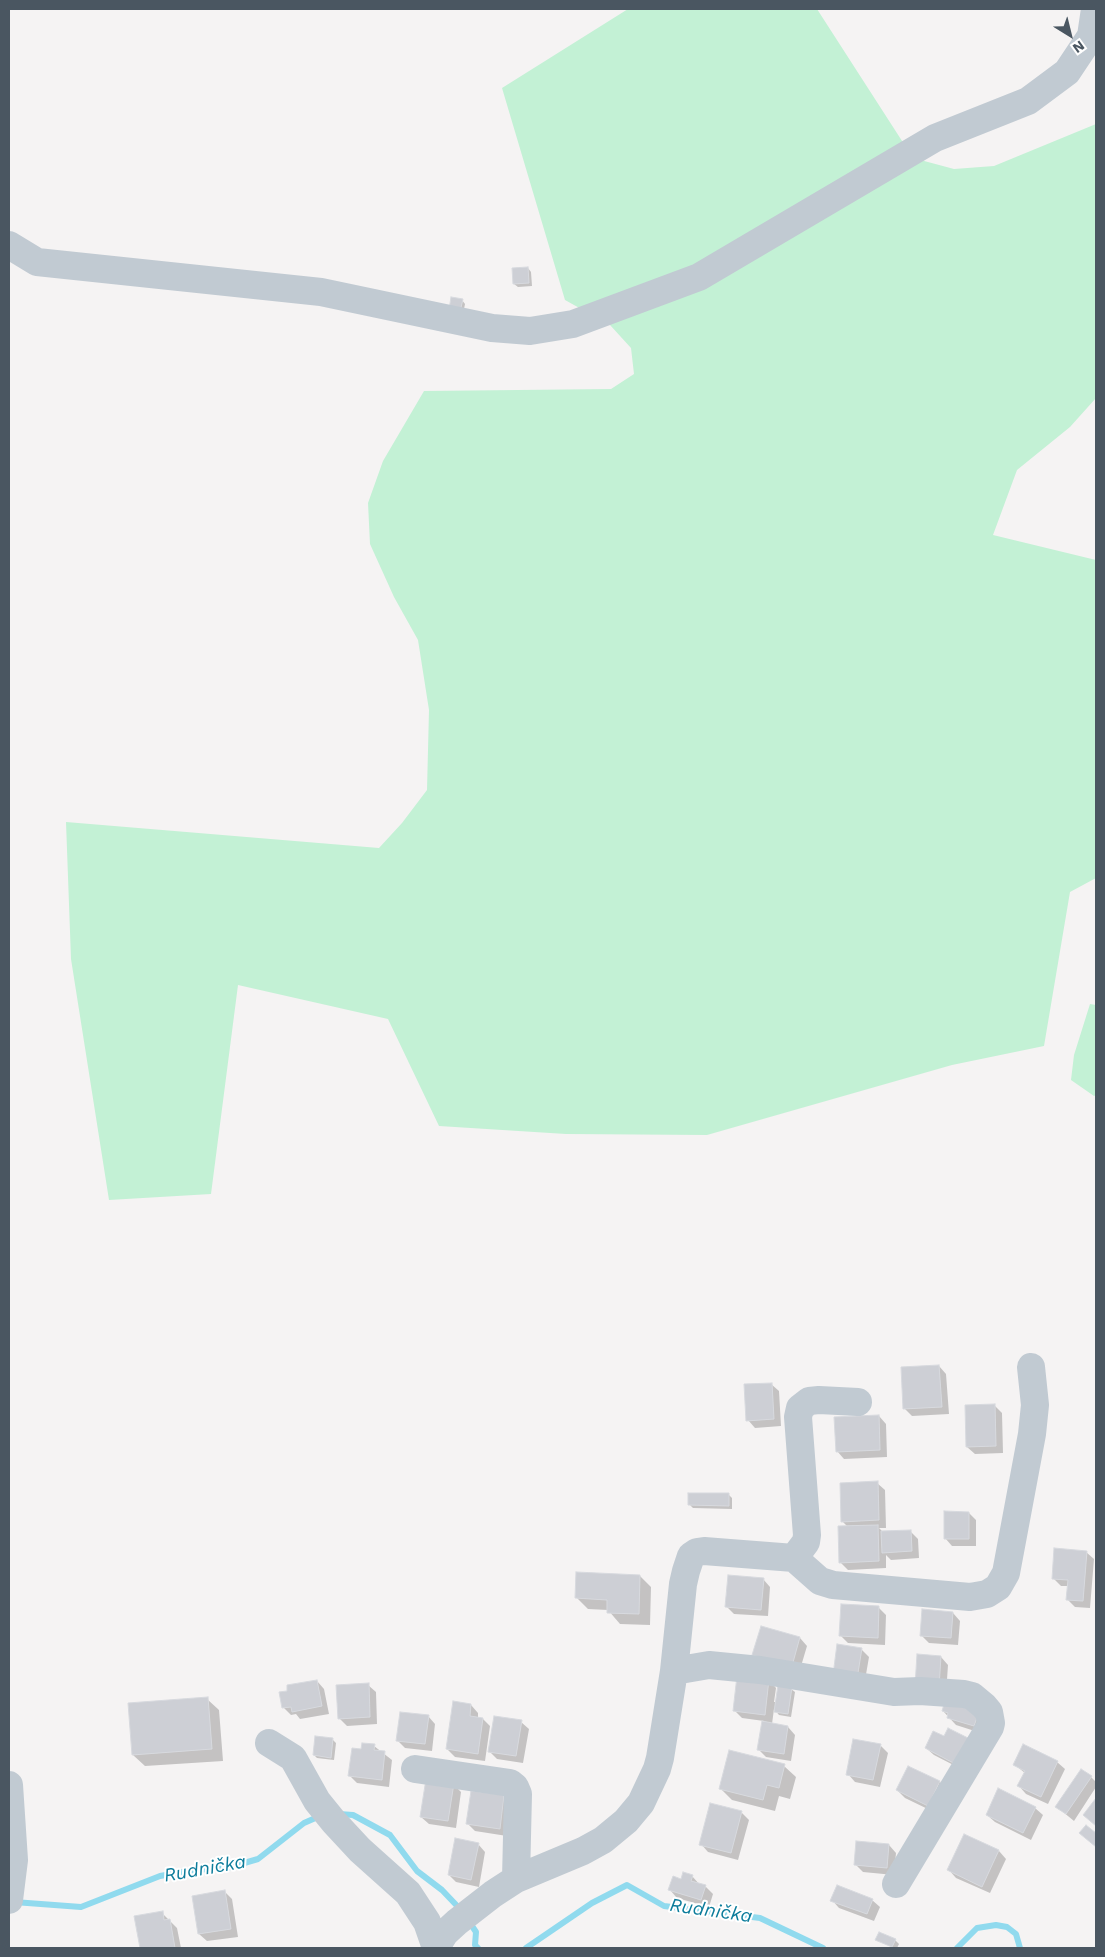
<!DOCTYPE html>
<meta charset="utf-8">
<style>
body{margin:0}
#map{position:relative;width:1105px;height:1957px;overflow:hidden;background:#f5f3f3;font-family:"Work Sans",sans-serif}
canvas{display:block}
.frame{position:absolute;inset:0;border:10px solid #4a5661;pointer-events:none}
.north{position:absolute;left:1045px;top:10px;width:50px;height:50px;-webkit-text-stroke:4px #fff;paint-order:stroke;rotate:144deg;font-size:14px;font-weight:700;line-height:20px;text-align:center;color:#4a5661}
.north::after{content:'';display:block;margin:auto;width:18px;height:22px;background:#4a5661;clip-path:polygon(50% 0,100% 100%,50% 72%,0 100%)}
</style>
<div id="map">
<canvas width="1105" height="1957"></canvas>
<div class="frame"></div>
<div class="north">N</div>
</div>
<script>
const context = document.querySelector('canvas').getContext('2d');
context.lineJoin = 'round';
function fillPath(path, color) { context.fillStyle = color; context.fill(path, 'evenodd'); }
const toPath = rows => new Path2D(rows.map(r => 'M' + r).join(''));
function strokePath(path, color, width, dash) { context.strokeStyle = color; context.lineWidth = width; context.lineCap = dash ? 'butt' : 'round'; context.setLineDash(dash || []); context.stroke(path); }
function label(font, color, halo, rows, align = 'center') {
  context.font = font + ' "Work Sans",sans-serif'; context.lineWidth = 4; context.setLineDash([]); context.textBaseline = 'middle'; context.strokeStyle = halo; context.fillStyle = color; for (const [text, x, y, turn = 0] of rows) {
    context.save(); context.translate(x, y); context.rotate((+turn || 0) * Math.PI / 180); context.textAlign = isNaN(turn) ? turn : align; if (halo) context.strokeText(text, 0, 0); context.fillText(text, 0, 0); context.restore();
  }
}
const green = toPath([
 [628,9,817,9,913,158,954,169,994,166,1096,124,1096,398,1070,427,1017,470,993,535,1096,560,1096,878,1070,892,1044,1046,952,1065,707,1135,566,1134,439,1126,388,1019,238,985,211,1194,109,1200,71,959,66,822,379,848,402,823,427,790,429,710,418,640,394,597,370,544,368,503,383,461,424,391,611,389,634,374,631,348,610,325,565,300,502,88],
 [1090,1004,1096,1005,1096,1095,1094,1096,1071,1080,1074,1055]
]);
const shadow = toPath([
 [528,268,531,272,532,286,518,287,514,284],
 [462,300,465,304,463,314,454,313],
 [939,1366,946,1374,949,1414,912,1416,904,1408],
 [771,1384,779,1391,781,1426,755,1428,748,1420],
 [994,1405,1002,1413,1003,1453,975,1454,967,1447],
 [879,1416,886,1424,887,1457,844,1459,837,1451],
 [877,1483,885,1490,886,1528,879,1528,883,1532,910,1531,918,1539,919,1558,891,1560,886,1555,886,1568,848,1570,840,1562,848,1527,842,1521],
 [728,1494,732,1498,732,1509,693,1508,690,1505],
 [969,1513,976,1520,976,1546,952,1546,945,1538],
 [1086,1552,1094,1559,1090,1608,1075,1607,1068,1600,1069,1586,1061,1586,1053,1578],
 [640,1576,651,1587,650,1625,620,1624,608,1610,588,1609,577,1598],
 [763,1579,770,1587,768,1616,734,1614,726,1606],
 [879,1608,886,1615,885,1645,848,1643,841,1636],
 [953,1613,960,1621,958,1645,929,1643,922,1636],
 [762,1627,800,1638,807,1646,799,1673],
 [861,1649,869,1657,864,1686,842,1682],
 [918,1655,941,1657,948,1665,946,1694],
 [769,1680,776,1688,774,1702,777,1702,791,1689,795,1692,791,1717,779,1715,774,1709,772,1724,788,1727,795,1735,791,1761,766,1757,758,1749,764,1721,742,1718,734,1710],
 [317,1681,324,1689,329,1714,300,1719,296,1714,291,1715,283,1707],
 [368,1685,376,1692,377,1724,347,1726,339,1718],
 [207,1699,219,1710,223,1761,145,1766,133,1755],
 [471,1705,478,1713,478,1718,483,1719,490,1726,485,1761,455,1757,447,1749],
 [943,1711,978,1713,981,1733,956,1725],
 [428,1716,435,1724,432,1751,405,1748,397,1740],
 [521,1722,529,1729,523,1763,497,1759,489,1751],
 [934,1733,969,1773,934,1755,926,1748],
 [333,1740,336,1743,334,1760,317,1758,314,1755],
 [880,1745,888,1753,880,1787,855,1782,848,1774],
 [374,1746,392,1760,389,1787,357,1783,350,1776,362,1750],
 [1057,1762,1065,1769,1048,1804,1026,1794,1019,1786,1025,1773,1015,1765],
 [784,1766,796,1777,790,1799,779,1796,775,1811,732,1800,720,1788],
 [909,1767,940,1782,947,1790,936,1813,905,1798,897,1790],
 [1091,1777,1096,1782,1096,1787,1074,1821,1057,1807],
 [453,1784,461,1792,456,1828,429,1824,421,1817],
 [504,1797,511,1804,507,1836,475,1831,468,1824],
 [1035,1808,1043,1815,1031,1840,995,1822,987,1815],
 [741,1812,749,1820,738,1860,708,1852,701,1844],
 [965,1835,999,1851,1006,1859,990,1893,956,1878,949,1870],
 [478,1844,485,1852,479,1887,456,1882,449,1875],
 [889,1845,896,1853,894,1875,863,1872,855,1864],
 [692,1876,700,1885,705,1886,713,1894,709,1907,677,1898,670,1890,682,1881],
 [225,1892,232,1899,238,1937,207,1941,199,1934],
 [832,1900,872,1900,880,1907,874,1921,839,1908],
 [162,1913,177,1928,181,1948,141,1948,136,1917],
 [877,1939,895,1940,899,1944,897,1948,893,1948]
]);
const stream = toPath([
 [339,1814,353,1815,390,1835,417,1871,442,1890,461,1910],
 [14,1902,81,1907,160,1876,194,1870,227,1868,258,1859,304,1823,320,1816],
 [468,1920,476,1932,475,1945,478,1948],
 [526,1948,592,1903,627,1885,664,1906,760,1918,823,1948],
 [957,1948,977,1928,996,1925,1007,1927,1016,1934,1020,1948]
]);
const building = toPath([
 [528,267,529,283,513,284,512,268,528,267],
 [451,297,463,299,460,312,449,310,451,297],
 [939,1365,942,1407,903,1409,901,1367,939,1365],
 [772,1383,774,1419,746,1421,744,1384,772,1383],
 [995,1404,996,1446,966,1447,965,1405,995,1404],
 [879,1415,880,1450,836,1452,834,1417,879,1415],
 [878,1481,879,1520,841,1522,840,1483,878,1481],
 [688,1493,729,1493,729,1506,688,1505,688,1493],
 [944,1511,969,1512,969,1539,944,1539,944,1511],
 [878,1525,879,1561,839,1563,838,1526,878,1525],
 [911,1530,912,1551,882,1553,881,1531,911,1530],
 [1054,1548,1087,1551,1083,1601,1066,1600,1068,1580,1052,1579,1054,1548],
 [576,1572,640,1575,639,1614,607,1613,607,1600,575,1598,576,1572],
 [728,1575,764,1578,761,1610,725,1607,728,1575],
 [841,1604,879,1606,878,1638,839,1636,841,1604],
 [922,1609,953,1612,951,1638,920,1636,922,1609],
 [761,1626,800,1637,792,1666,752,1655,761,1626],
 [837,1644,862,1648,857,1679,833,1675,837,1644],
 [917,1654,941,1656,939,1687,915,1686,917,1654],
 [737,1676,769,1679,765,1715,733,1711,737,1676],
 [317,1680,322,1706,292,1712,291,1707,282,1708,279,1692,287,1691,287,1685,317,1680],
 [369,1683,370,1717,338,1719,336,1685,369,1683],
 [778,1685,792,1687,788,1714,774,1712,778,1685],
 [208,1697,212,1749,132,1755,128,1703,208,1697],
 [453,1701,471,1704,470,1716,483,1718,478,1754,446,1749,453,1701],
 [945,1701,979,1712,974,1726,947,1718,948,1713,942,1711,945,1701],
 [400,1712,429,1715,425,1744,396,1741,400,1712],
 [494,1716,522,1720,516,1756,488,1752,494,1716],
 [762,1721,788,1726,784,1754,757,1750,762,1721],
 [948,1728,974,1741,961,1767,925,1748,933,1731,944,1736,948,1728],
 [315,1736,333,1738,331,1758,313,1755,315,1736],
 [853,1739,881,1744,873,1780,846,1775,853,1739],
 [362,1743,375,1744,374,1750,385,1751,382,1780,348,1776,352,1748,361,1749,362,1743],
 [1023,1744,1058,1761,1041,1797,1017,1786,1025,1771,1013,1765,1023,1744],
 [729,1750,785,1764,779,1788,767,1785,763,1800,719,1789,729,1750],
 [908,1766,940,1781,928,1806,896,1790,908,1766],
 [1081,1769,1092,1776,1066,1814,1055,1807,1081,1769],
 [426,1779,454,1783,448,1821,420,1817,426,1779],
 [998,1788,1036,1807,1023,1833,986,1815,998,1788],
 [471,1791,504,1795,500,1829,466,1824,471,1791],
 [1096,1798,1096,1826,1083,1815,1096,1798],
 [710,1803,742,1811,731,1853,699,1845,710,1803],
 [1086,1825,1096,1833,1096,1847,1079,1833,1086,1825],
 [964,1834,999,1850,982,1887,947,1870,964,1834],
 [455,1838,479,1843,471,1880,448,1875,455,1838],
 [856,1841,889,1844,887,1868,854,1865,856,1841],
 [683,1872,693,1875,691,1881,706,1885,701,1900,668,1890,673,1876,681,1879,683,1872],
 [837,1885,873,1899,867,1914,830,1901,837,1885],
 [225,1890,231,1929,198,1934,192,1896,225,1890],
 [163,1911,164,1920,170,1919,175,1948,140,1948,134,1916,163,1911],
 [879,1932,896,1939,892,1947,875,1940,879,1932]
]);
const minor = toPath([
 [9,245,37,262,321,292,492,328,530,331,573,324,699,277,935,138,1028,101,1067,72,1091,36,1095,9],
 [794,1558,820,1581,833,1585,970,1597,987,1594,998,1587,1006,1573,1032,1434,1035,1405,1031,1367],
 [674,1671,683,1584,686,1571,691,1556,697,1552,704,1551,794,1558,806,1542,807,1535,798,1417,800,1408,809,1401,819,1400,858,1402],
 [269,1743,293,1758,317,1801,334,1822,360,1850,408,1893,427,1922,436,1948],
 [415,1769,510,1783,515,1787,518,1794,516,1879],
 [9,1785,14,1860,9,1900],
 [436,1947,445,1933,457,1922,493,1894,516,1879,583,1851,603,1840,626,1821,641,1803,657,1769,660,1758,674,1671,709,1665,760,1670,894,1692,920,1691,964,1694,972,1696,984,1706,989,1712,991,1723,990,1727,896,1884]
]);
const waterNames = [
 ["Rudnička",205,1869,-10],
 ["Rudnička",711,1911,8]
];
fillPath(green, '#c3f1d5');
fillPath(shadow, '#0003');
strokePath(stream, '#90daee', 6);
fillPath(building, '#cdcfd5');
strokePath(building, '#d7d9de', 1);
strokePath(minor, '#c1cad2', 28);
label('italic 19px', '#0c7c9b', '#fff', waterNames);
</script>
